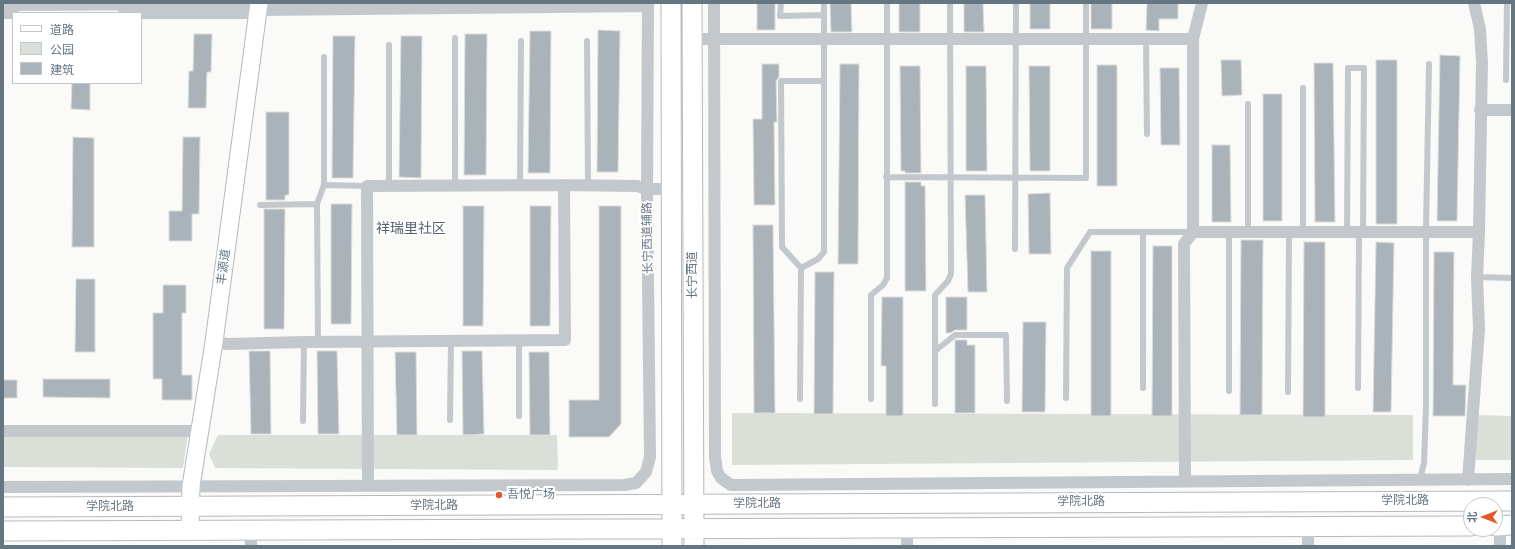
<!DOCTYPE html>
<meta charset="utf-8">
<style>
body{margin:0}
#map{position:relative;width:1515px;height:549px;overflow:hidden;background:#fafaf8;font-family:Arial,"Noto Sans SC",sans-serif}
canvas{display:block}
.frame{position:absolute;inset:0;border:4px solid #657683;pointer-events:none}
.legend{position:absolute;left:12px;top:12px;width:130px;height:72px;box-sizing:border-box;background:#fff;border:1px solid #c1c8cd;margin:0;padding:5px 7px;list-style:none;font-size:12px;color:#657683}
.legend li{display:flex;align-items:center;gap:8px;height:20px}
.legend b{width:20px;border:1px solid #c1c8cd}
.north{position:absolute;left:1463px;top:497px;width:40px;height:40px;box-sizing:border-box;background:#fff;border:1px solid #c1c8cd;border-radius:50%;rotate:270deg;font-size:11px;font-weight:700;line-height:16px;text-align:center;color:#657683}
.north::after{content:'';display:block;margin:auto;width:14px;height:18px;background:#e4572e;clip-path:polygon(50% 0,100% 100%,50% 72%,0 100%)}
</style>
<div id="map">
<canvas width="1515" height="549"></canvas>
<div class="frame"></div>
<ul class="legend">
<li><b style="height:5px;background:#fff"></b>道路</li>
<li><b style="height:11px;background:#dadfd7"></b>公园</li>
<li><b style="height:11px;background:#aab3b9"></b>建筑</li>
</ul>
<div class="north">北</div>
</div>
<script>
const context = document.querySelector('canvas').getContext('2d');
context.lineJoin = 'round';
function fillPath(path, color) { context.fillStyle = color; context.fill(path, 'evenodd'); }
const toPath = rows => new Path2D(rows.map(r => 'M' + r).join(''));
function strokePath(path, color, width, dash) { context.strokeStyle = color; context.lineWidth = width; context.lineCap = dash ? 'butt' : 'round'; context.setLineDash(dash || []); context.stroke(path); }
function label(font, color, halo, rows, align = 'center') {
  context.font = font + ' Arial,"Noto Sans SC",sans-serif'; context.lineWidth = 4; context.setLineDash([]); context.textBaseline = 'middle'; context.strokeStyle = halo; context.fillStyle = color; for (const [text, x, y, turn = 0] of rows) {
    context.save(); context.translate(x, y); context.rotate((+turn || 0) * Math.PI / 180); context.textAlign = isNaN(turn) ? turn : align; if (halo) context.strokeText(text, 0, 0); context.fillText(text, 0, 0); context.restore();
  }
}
const green = toPath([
 [732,413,1413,415,1413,460,732,465],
 [1475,415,1512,416,1512,460,1476,460],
 [188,434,183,468,3,467,3,435],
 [218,435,557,435,558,470,215,468,209,454]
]);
const building = toPath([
 [757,3,775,3,775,30,757,30,757,3],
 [830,3,851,3,852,32,831,32,830,3],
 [899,3,920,3,920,32,899,32,899,3],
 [964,3,983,3,984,32,964,32,964,3],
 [1030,3,1050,3,1050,29,1030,29,1030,3],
 [1091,3,1112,3,1112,29,1091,29,1091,3],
 [1147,3,1178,3,1178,19,1159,19,1159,31,1146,30,1147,3],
 [598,30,620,31,618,172,597,172,598,30],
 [530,31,551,31,550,173,528,173,530,31],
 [194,34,212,34,211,72,207,72,206,108,188,108,189,71,193,71,194,34],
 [465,34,487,34,486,175,464,175,465,34],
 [333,36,355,36,353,178,332,178,333,36],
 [401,36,422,36,421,178,399,177,401,36],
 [1440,55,1460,56,1457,221,1437,221,1440,55],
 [1221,60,1241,60,1242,95,1222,96,1221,60],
 [1376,60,1397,60,1397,224,1376,224,1376,60],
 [1314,63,1333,63,1335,222,1315,222,1314,63],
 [762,64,779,64,779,77,776,81,777,122,774,122,775,205,754,205,753,119,762,119,762,64],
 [840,64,859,64,858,264,838,264,840,64],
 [1097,65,1117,65,1117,186,1097,186,1097,65],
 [900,66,920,66,921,173,905,173,905,171,901,171,900,66],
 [966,66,986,66,987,171,966,171,966,66],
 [1029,66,1050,66,1050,171,1030,171,1029,66],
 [1160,68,1179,68,1180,145,1161,145,1160,68],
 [72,83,90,83,90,110,71,109,72,83],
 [1263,94,1282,94,1282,221,1263,221,1263,94],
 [266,112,289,112,289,195,285,195,285,200,266,200,266,112],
 [73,137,94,138,94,247,72,247,73,137],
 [183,137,200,137,199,214,192,214,192,241,169,241,169,211,182,211,183,137],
 [1212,145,1230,145,1231,222,1212,222,1212,145],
 [905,182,921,182,921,186,925,186,926,291,905,291,905,182],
 [1050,193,1051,254,1029,254,1028,194,1050,193],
 [965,195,985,195,987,292,968,292,965,195],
 [331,204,352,204,351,324,331,324,331,204],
 [463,206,484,206,483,326,463,326,463,206],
 [530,206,551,206,550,326,530,326,530,206],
 [599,206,621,206,621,424,609,437,569,437,569,400,599,400,599,206],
 [264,209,285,209,284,329,264,329,264,209],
 [753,225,773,225,775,413,754,413,753,225],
 [1241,240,1263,240,1262,415,1240,415,1241,240],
 [1304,242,1325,242,1325,417,1303,417,1304,242],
 [1376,242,1394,243,1391,412,1373,412,1376,242],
 [1153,246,1172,246,1172,416,1152,416,1153,246],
 [1091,251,1111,251,1111,416,1091,416,1091,251],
 [1434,252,1454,252,1453,385,1466,385,1465,416,1433,416,1434,252],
 [815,272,834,272,833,414,814,414,815,272],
 [76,279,95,279,95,352,75,352,76,279],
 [163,285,186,285,186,313,182,313,182,375,192,375,192,400,162,400,162,379,153,379,153,313,163,313,163,285],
 [882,297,903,297,903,416,886,416,886,366,881,366,882,297],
 [946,297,967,297,967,330,955,330,950,333,946,333,946,297],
 [1023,322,1046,322,1045,412,1022,412,1023,322],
 [955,340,967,340,967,345,975,345,975,413,955,413,955,340],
 [249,351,270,351,271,434,251,434,249,351],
 [317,351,337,351,339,434,318,434,317,351],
 [462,351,482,351,484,434,463,435,462,351],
 [395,352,416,352,417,435,397,435,395,352],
 [529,352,549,352,550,435,530,435,529,352],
 [43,379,110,379,110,398,43,397,43,379],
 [3,380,17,380,17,398,3,398,3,380]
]);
const lane = toPath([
 [781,3,780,16,824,15],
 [455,38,455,186],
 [1146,39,1147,134],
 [587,41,588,185],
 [1506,80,1507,3],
 [1303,88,1303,232],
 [886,177,1086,178,1086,3],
 [324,185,367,186],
 [520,185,521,41],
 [389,186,389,45],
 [317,204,318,342],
 [260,205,317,204,324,185,324,57],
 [1347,231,1348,68,1364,68,1363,232],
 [1143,232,1143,388],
 [1248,232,1248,104],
 [1015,249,1016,3],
 [801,268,782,247,781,81,824,81],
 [1477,277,1512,278],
 [519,340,519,416],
 [935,351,955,335,1006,335,1007,401],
 [1358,388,1359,232],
 [1229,391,1229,232],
 [1288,392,1289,232],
 [1066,398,1067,268,1090,232,1193,232],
 [800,399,801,268,818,259,824,252,824,3],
 [871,399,871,295,883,285,887,278,887,3],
 [935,404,935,295,948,281,951,274,950,3],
 [450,420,451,341],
 [303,421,304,342],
 [1420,479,1424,463,1426,406,1426,232,1429,64]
]);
const street = toPath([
 [714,3,715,457,717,471,721,478,731,485,1512,479],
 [1202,3,1193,39,1193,232,1479,232],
 [3,5,230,4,249,5,259,10,248,13,124,13],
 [259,10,648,6],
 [3,13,13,13],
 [692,39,1193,39],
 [1480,110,1512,110],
 [214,342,228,344,304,342,565,340,564,185],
 [3,431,201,431],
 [1468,480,1479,329,1477,277,1479,232,1482,63,1480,29,1474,3],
 [1185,481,1184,244,1193,232],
 [368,486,367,186,564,185,637,186,647,189,672,189],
 [3,487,624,485,636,483,646,472,650,457,647,189,648,3],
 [1308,526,1308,546],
 [1500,526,1500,546],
 [907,528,907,546],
 [251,529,251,546]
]);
const secondary = toPath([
 [190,530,191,486,214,342,259,3]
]);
const primary = toPath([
 [671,3,672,546],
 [692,3,694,546],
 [3,507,1512,501],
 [1495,526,1512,525],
 [3,531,1471,526]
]);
const markers = [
 [499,495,4,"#e4572e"]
];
const streetNames = [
 ["长宁西道辅路",648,238,-91],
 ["丰源道",224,267,-82],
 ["长宁西道",693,275,-90],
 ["学院北路",1405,501],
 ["学院北路",1081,502],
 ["学院北路",757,504],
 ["学院北路",434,506],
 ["学院北路",110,507]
];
const poiNames = [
 ["吾悦广场",507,495]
];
const quarterNames = [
 ["祥瑞里社区",411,229]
];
fillPath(green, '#dadfd7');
fillPath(building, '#aab3b9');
strokePath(building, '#dcdcda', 1);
strokePath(secondary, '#b3babf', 19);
strokePath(primary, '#b5babe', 21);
strokePath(lane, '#c3c8cc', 6);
strokePath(street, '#c3c8cc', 12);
strokePath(secondary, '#fff', 17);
strokePath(primary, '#fff', 19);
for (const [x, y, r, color] of markers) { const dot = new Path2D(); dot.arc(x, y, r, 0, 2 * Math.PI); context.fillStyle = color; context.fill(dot); strokePath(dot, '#fff', 1.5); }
label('12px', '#657683', '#fff', streetNames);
label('12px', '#657683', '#fff', poiNames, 'left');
label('14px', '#57646e', '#fff', quarterNames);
</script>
